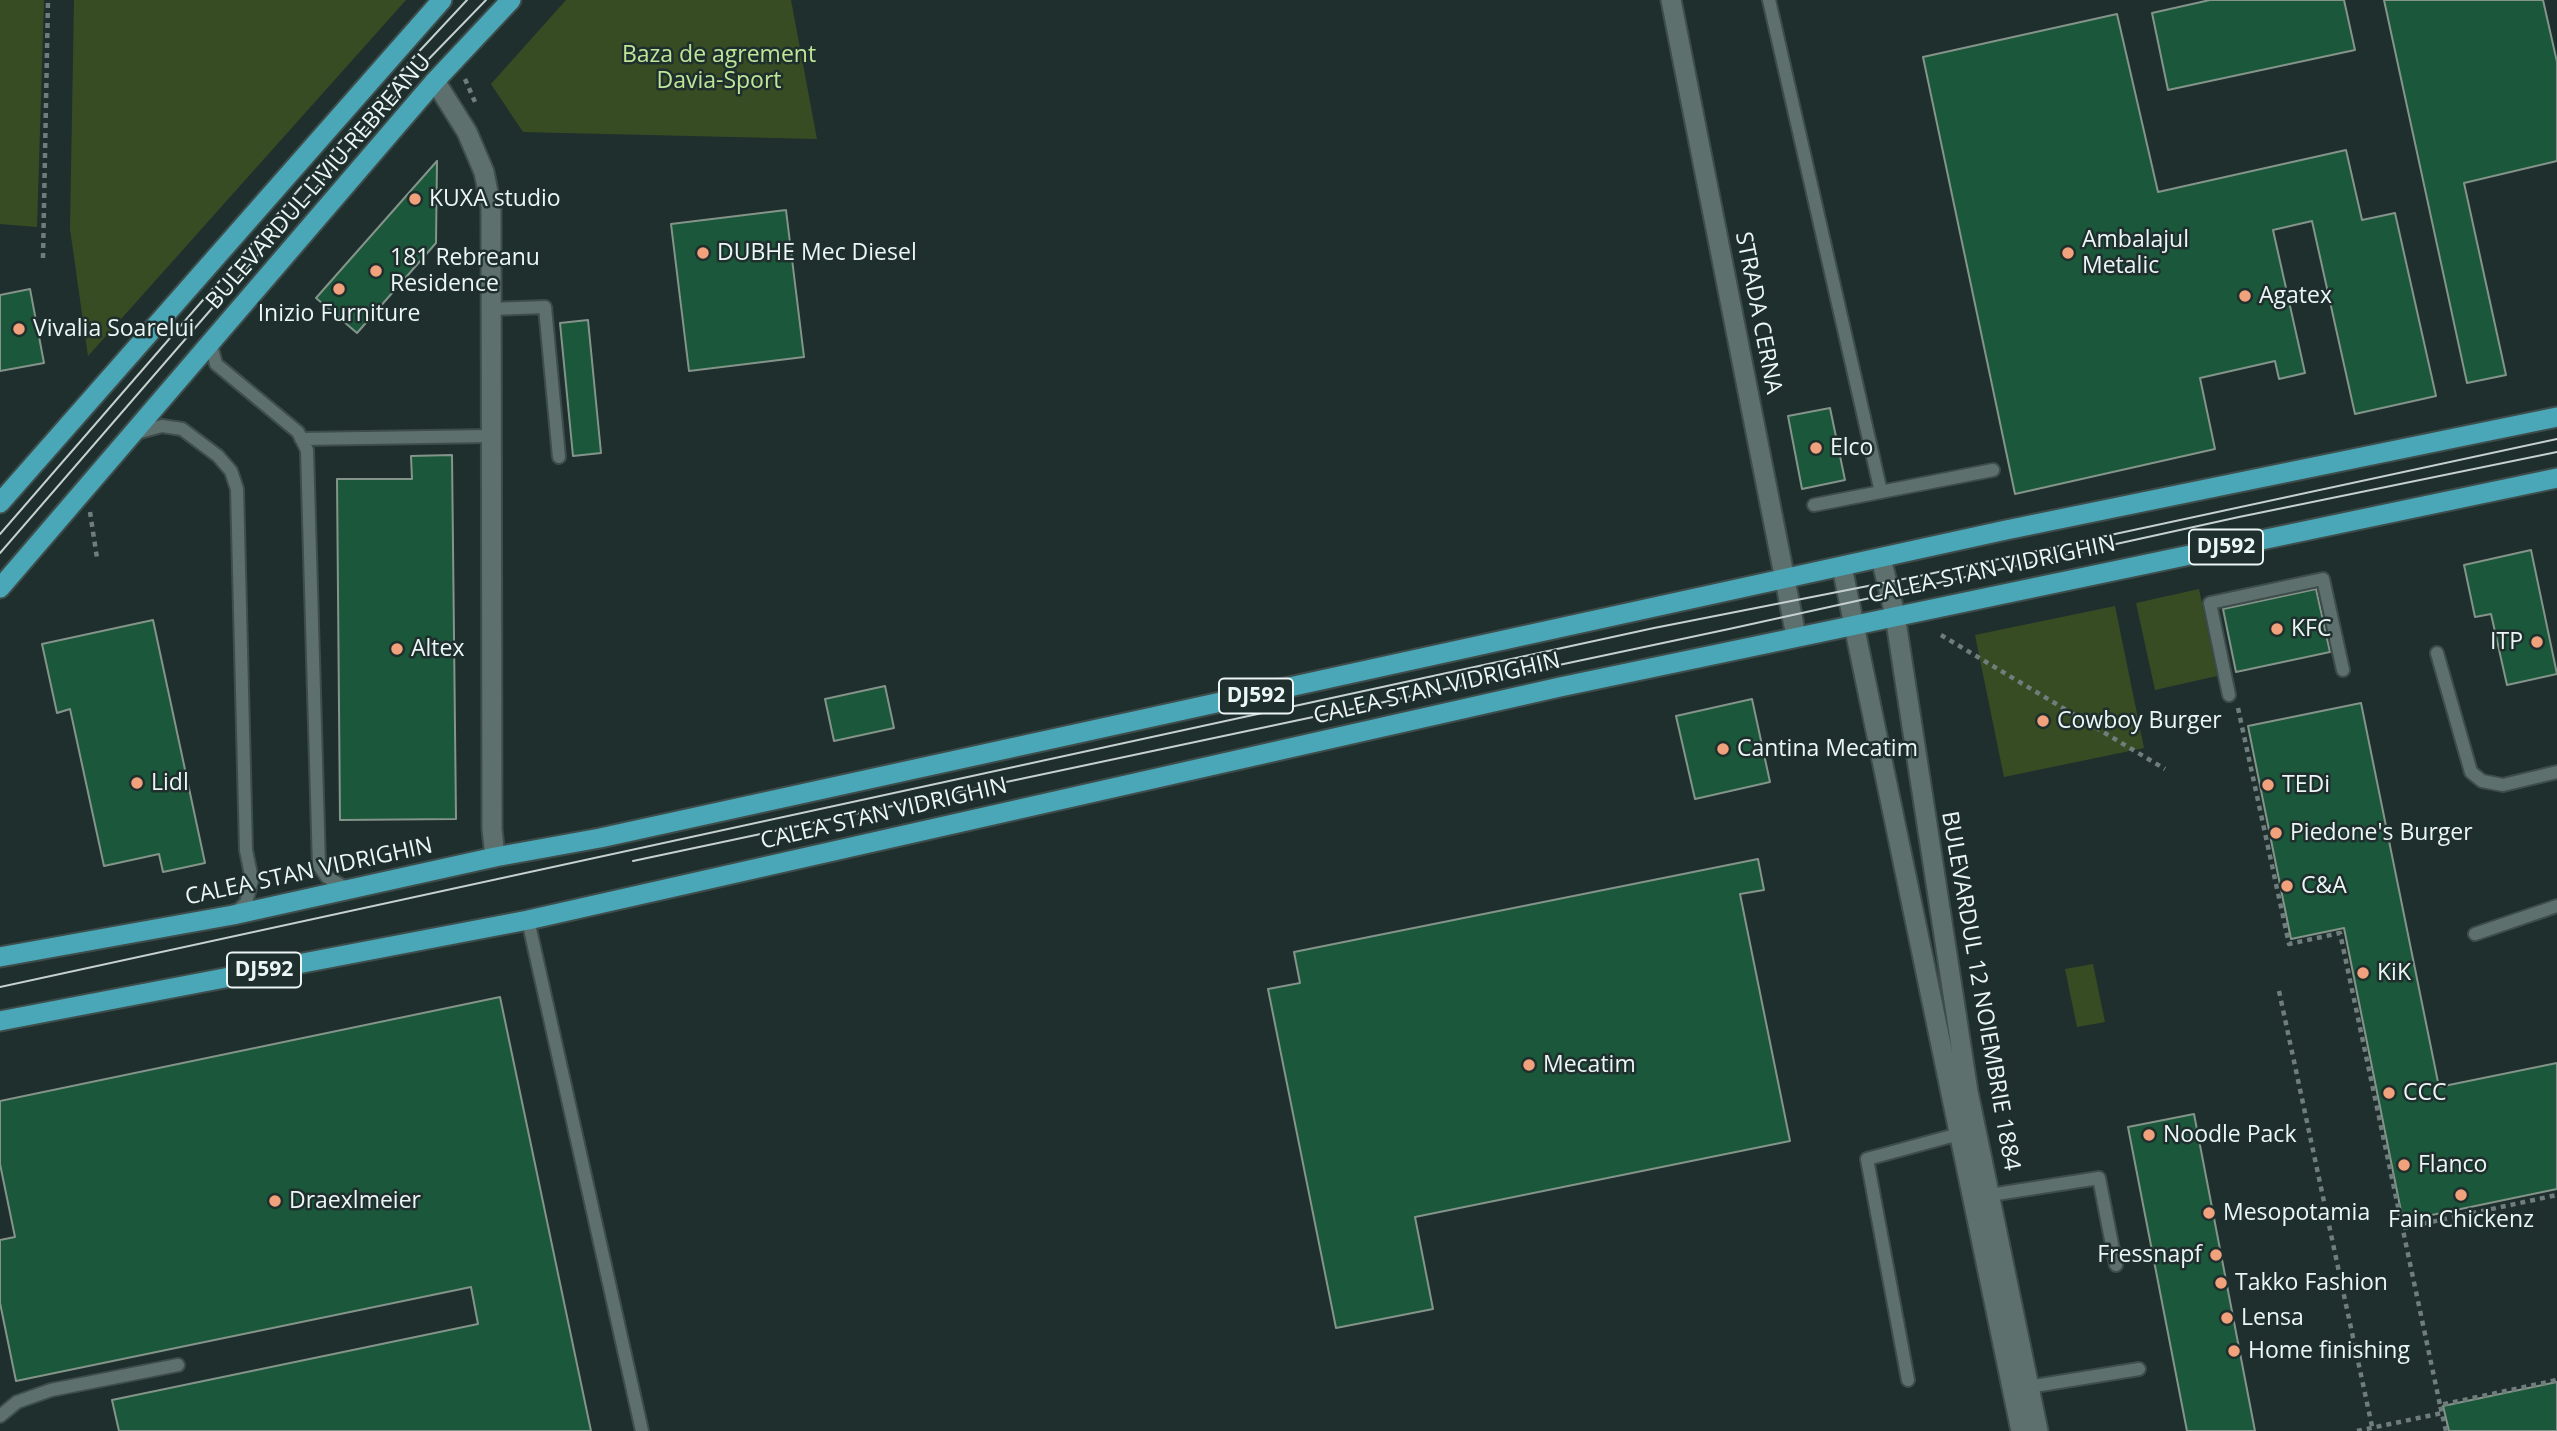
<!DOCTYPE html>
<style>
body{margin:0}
canvas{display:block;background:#1e2f2d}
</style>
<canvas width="2557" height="1431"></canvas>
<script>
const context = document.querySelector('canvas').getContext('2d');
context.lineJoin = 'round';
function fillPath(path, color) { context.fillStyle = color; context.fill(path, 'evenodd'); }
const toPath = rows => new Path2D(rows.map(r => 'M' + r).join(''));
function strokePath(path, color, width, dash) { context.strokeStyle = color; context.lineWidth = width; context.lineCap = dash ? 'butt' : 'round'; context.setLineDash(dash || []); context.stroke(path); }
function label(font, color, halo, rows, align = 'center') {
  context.font = font + ' "Open Sans",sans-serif'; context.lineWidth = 5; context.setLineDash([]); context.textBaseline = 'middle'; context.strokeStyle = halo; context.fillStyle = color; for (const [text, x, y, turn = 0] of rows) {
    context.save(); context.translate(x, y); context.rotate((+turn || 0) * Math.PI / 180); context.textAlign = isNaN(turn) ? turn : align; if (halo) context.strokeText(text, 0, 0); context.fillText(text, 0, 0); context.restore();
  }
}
const green = toPath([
 [0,0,44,0,37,227,0,224],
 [74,0,406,0,88,356,70,229],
 [566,0,791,0,817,139,523,132,491,84],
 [2199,589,2217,676,2155,690,2136,603],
 [2115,606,2144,748,2004,777,1975,635],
 [2093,964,2105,1022,2077,1027,2065,969]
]);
const building = toPath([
 [2210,0,2344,0,2355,50,2168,90,2152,13,2210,0],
 [2384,0,2543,0,2557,62,2557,161,2464,183,2506,375,2467,383,2384,0],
 [2117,14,2158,192,2346,150,2362,220,2395,213,2436,396,2355,414,2312,221,2273,230,2305,373,2279,379,2275,361,2200,378,2215,449,2015,494,1923,57,2117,14],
 [437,161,436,243,357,333,316,298,437,161],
 [786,210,804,357,689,371,671,224,786,210],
 [30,289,44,363,0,371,0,295,30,289],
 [588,320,601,453,573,456,560,323,588,320],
 [1830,408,1845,480,1802,489,1788,416,1830,408],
 [452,455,456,819,340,820,337,479,412,479,411,456,452,455],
 [2531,550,2557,674,2507,685,2491,614,2475,617,2464,565,2531,550],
 [2316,589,2330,652,2236,672,2223,609,2316,589],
 [153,620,205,863,163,872,159,854,104,866,70,709,57,713,42,644,153,620],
 [885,686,894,728,834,741,825,699,885,686],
 [1752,699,1770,782,1695,799,1676,716,1752,699],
 [2361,703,2439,1087,2557,1063,2557,1189,2403,1221,2344,928,2291,939,2248,726,2361,703],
 [1758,859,1764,890,1740,894,1790,1141,1415,1217,1433,1309,1336,1328,1268,989,1300,983,1294,952,1758,859],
 [500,997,591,1431,119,1431,112,1400,478,1324,471,1287,16,1381,0,1303,0,1240,15,1237,0,1164,0,1101,500,997],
 [2194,1114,2255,1431,2187,1431,2128,1127,2194,1114],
 [2557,1382,2557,1431,2449,1431,2443,1406,2557,1382]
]);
const path = toPath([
 [465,79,475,102],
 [43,258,48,0],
 [90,512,97,558],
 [1941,635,2165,769],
 [2238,708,2289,944,2340,933,2440,1405],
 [2279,991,2373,1431],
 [2403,1228,2557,1195],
 [2357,1431,2442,1413],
 [2446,1431,2440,1405,2557,1380]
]);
const service = toPath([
 [1769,0,1881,492],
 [491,309,545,307,559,457],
 [211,345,216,364,298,432,307,450,319,866,327,877,349,890],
 [136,433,162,426,182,429,218,456,231,471,237,489,246,850,252,880,246,903,234,914],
 [301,439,491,436],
 [1814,505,1993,470],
 [2437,653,2471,772,2482,781,2503,785,2557,772],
 [2229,695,2210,603,2323,579,2343,670],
 [528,920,642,1431],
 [2475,934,2557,906],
 [1990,1195,2099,1178,2116,1265],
 [1908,1380,1867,1159,1959,1134],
 [2028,1387,2139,1369],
 [0,1416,17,1402,51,1390,178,1365]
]);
const minor = toPath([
 [1671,0,1796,636],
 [435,81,467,132,484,172,491,207,492,829,495,857],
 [1881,558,1895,615,1968,1092,2038,1431],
 [1842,567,2021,1431]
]);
const primary = toPath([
 [0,503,442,0],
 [0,588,435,81,511,0],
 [0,957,233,915,495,857,600,838,2006,530,2557,417],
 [0,1021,528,920,1560,687,2557,478]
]);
const tram = toPath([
 [0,534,412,59,467,0],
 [0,553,421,67,486,0],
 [633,861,1729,629,2239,517,2557,452],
 [0,987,1654,628,1929,574,2557,439]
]);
const markers = [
 [415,199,7,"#f1a17c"],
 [703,253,7,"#f1a17c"],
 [2068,253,7,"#f1a17c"],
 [376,271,7,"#f1a17c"],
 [339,289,7,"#f1a17c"],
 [2245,296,7,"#f1a17c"],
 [19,329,7,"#f1a17c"],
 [1816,448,7,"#f1a17c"],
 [2277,629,7,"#f1a17c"],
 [2537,642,7,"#f1a17c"],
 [397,649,7,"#f1a17c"],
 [2043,721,7,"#f1a17c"],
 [1723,749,7,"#f1a17c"],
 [137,783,7,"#f1a17c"],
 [2268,785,7,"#f1a17c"],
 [2276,833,7,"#f1a17c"],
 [2287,886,7,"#f1a17c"],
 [2363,973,7,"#f1a17c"],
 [1529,1065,7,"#f1a17c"],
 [2389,1093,7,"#f1a17c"],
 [2149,1135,7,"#f1a17c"],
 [2404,1165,7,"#f1a17c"],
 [2461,1195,7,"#f1a17c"],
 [275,1201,7,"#f1a17c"],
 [2209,1213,7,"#f1a17c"],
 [2216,1255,7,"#f1a17c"],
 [2221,1283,7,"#f1a17c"],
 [2227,1318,7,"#f1a17c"],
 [2234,1351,7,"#f1a17c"]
];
const shields = [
 [2226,547,74],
 [1256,696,74],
 [264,970,74]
];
const shieldNames = [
 ["DJ592",2226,547],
 ["DJ592",1256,696],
 ["DJ592",264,970]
];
const parkNames = [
 ["Baza de agrement",719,55],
 ["Davia-Sport",719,81]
];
const streetNames = [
 ["BULEVARDUL LIVIU REBREANU",319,182,-49],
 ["STRADA CERNA",1758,313,79],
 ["CALEA STAN VIDRIGHIN",1992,570,-12],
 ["CALEA STAN VIDRIGHIN",1437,689,-13],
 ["CALEA STAN VIDRIGHIN",884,814,-13],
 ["CALEA STAN VIDRIGHIN",309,872,-12],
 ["BULEVARDUL 12 NOIEMBRIE 1884",1980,991,80]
];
const poiNames = [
 ["KUXA studio",429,199],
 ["Ambalajul",2082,240],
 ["Metalic",2082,266],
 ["DUBHE Mec Diesel",717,253],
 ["181 Rebreanu",390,258],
 ["Residence",390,284],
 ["Agatex",2259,296],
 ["Inizio Furniture",339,314,"center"],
 ["Vivalia Soarelui",33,329],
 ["Elco",1830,448],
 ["KFC",2291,629],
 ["ITP",2523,642,"right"],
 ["Altex",411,649],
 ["Cowboy Burger",2057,721],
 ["Cantina Mecatim",1737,749],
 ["Lidl",151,783],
 ["TEDi",2282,785],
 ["Piedone's Burger",2290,833],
 ["C&A",2301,886],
 ["KiK",2377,973],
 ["Mecatim",1543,1065],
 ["CCC",2403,1093],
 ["Noodle Pack",2163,1135],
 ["Flanco",2418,1165],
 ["Draexlmeier",289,1201],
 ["Mesopotamia",2223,1213],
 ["Fain Chickenz",2461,1220,"center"],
 ["Fressnapf",2202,1255,"right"],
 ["Takko Fashion",2235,1283],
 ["Lensa",2241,1318],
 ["Home finishing",2248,1351]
];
fillPath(green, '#384c23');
fillPath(building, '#1b573a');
strokePath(building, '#84948a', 2);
strokePath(service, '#3e4d4b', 16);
strokePath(minor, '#3e4d4b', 23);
strokePath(primary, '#3e4d4b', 23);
strokePath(path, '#6f7d7c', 4.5, [5, 5]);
strokePath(service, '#5e706e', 12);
strokePath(minor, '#5e706e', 19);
strokePath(primary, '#4aa7b7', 19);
strokePath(tram, '#c5d0cf', 2);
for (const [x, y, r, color] of markers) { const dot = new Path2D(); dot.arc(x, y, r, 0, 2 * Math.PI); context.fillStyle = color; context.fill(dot); strokePath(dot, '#1e2f2d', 2.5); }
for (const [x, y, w] of shields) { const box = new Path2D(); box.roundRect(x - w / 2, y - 17.5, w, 35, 5); context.fillStyle = '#1e2f2d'; context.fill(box); strokePath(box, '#ecf6f5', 2); }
label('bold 21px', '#ecf6f5', null, shieldNames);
label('23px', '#bee598', '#1e2f2d', parkNames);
label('23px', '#ecf6f5', '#1e2f2d', streetNames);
label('23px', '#ecf6f5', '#1e2f2d', poiNames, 'left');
</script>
